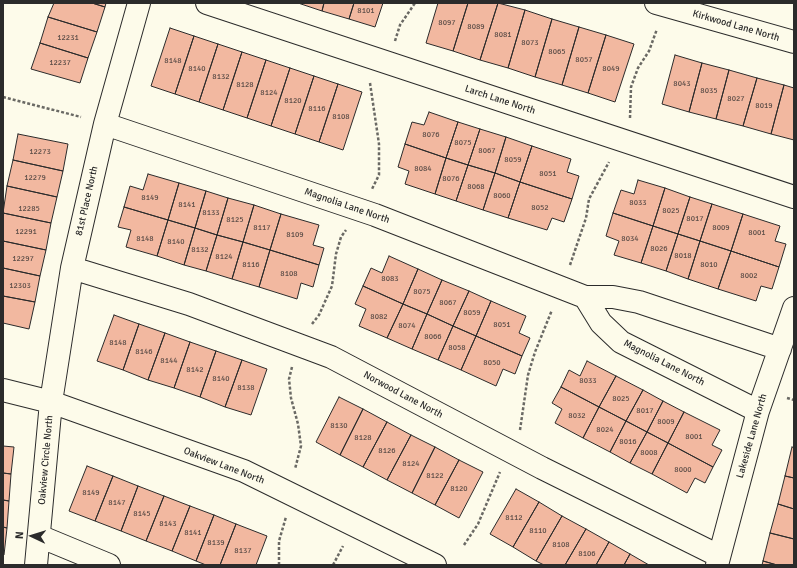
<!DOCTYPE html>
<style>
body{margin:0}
#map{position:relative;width:797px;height:568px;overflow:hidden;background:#fdfbea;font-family:Signika,sans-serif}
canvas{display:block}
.frame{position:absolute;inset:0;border:4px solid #2b2b2b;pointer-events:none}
.north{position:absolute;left:12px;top:516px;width:40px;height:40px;-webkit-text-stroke:3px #fdfbea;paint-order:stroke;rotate:274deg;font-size:11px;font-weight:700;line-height:16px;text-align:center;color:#2b2b2b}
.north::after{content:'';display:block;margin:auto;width:14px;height:18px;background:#2b2b2b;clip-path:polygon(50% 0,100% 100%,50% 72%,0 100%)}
</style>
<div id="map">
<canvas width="797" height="568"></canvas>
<div class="frame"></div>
<div class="north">N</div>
</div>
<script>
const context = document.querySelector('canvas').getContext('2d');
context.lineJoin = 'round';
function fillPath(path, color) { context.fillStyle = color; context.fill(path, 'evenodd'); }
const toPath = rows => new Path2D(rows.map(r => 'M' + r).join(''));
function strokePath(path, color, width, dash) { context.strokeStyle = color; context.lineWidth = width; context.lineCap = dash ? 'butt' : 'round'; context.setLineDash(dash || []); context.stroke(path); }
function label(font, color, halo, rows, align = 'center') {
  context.font = font + ' Signika,sans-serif'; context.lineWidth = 3; context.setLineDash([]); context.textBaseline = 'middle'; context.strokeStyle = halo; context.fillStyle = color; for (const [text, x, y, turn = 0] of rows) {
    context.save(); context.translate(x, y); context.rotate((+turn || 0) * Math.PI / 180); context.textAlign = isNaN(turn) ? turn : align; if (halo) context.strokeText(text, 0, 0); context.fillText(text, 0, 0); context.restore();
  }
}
const building = toPath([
 [54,3,92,3,105,7,97,32,48,17,54,3],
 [92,3,106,3,105,7,92,3],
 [298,3,324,3,322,11,298,3],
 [324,3,354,3,349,19,322,11,324,3],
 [354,3,383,3,375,27,349,19,354,3],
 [438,3,468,3,453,51,426,43,438,3],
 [468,3,498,3,480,60,453,51,468,3],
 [498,3,525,10,508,68,480,60,498,3],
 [525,10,552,19,535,77,508,68,525,10],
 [48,17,97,32,88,58,40,43,48,17],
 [552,19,579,27,562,85,535,77,552,19],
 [579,27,606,35,588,93,562,85,579,27],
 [170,28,194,36,175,94,151,86,170,28],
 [606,35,634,44,615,102,588,93,606,35],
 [194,36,218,44,199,102,175,94,194,36],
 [40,43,88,58,80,83,31,69,40,43],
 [218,44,242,52,223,110,199,102,218,44],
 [242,52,266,60,247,118,223,110,242,52],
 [675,55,702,63,689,112,662,104,675,55],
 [266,60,290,68,271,126,247,118,266,60],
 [702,63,729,70,716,119,689,112,702,63],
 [290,68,314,76,295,134,271,126,290,68],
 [729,70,757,78,743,126,716,119,729,70],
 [314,76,338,84,319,142,295,134,314,76],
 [757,78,784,85,771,134,743,126,757,78],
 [338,84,362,92,343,150,319,142,338,84],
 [784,85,794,88,794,140,771,134,784,85],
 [429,112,458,122,446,158,405,144,412,122,424,125,429,112],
 [458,122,480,129,468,165,446,158,458,122],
 [480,129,506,137,495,173,468,165,480,129],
 [18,134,68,144,63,171,13,160,18,134],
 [506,137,532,146,520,182,495,173,506,137],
 [405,144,446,158,435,194,405,184,409,171,398,167,405,144],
 [532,146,571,159,567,172,579,176,572,199,520,182,532,146],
 [446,158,468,165,456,201,435,194,446,158],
 [13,160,63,171,57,197,7,186,13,160],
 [468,165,495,173,483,210,456,201,468,165],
 [495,173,520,182,508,218,483,210,495,173],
 [148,174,179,183,168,220,124,207,130,186,143,190,148,174],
 [638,180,665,188,653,226,613,213,621,190,634,194,638,180],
 [520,182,572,199,564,222,552,218,547,230,508,218,520,182],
 [179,183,206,191,195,228,168,220,179,183],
 [7,186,57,197,51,223,3,213,7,186],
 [665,188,690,197,678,234,653,226,665,188],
 [206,191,228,198,217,235,195,228,206,191],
 [690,197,712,204,700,241,678,234,690,197],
 [228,198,254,205,243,242,217,235,228,198],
 [712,204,743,214,731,251,700,241,712,204],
 [254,205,281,214,270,250,243,242,254,205],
 [124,207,168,220,157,256,126,247,131,230,118,227,124,207],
 [3,213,51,223,46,250,3,241,3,213],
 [613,213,653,226,641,263,614,255,619,241,606,236,613,213],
 [281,214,319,225,313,245,324,248,319,265,270,250,281,214],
 [743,214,780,226,775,241,786,244,779,267,731,251,743,214],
 [168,220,195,228,184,265,157,256,168,220],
 [653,226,678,234,666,271,641,263,653,226],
 [195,228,217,235,206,271,184,265,195,228],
 [678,234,700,241,688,279,666,271,678,234],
 [217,235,243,242,232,279,206,271,217,235],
 [3,241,46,250,40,276,3,268,3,241],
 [700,241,731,251,718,289,688,279,700,241],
 [243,242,270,250,259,287,232,279,243,242],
 [270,250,319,265,313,287,301,283,297,299,259,287,270,250],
 [731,251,779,267,772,289,761,286,756,301,718,289,731,251],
 [389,256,418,269,403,304,363,286,371,268,382,273,389,256],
 [3,268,40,276,35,302,3,296,3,268],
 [418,269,442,280,427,314,403,304,418,269],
 [442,280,469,291,453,326,427,314,442,280],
 [363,286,403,304,387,338,359,326,366,309,355,304,363,286],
 [469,291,491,301,476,336,453,326,469,291],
 [3,296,35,302,29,329,3,323,3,296],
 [491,301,526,316,519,333,530,338,522,356,476,336,491,301],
 [403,304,427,314,412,349,387,338,403,304],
 [427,314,453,326,438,360,412,349,427,314],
 [114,315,139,324,123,370,97,361,114,315],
 [139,324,165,333,148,380,123,370,139,324],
 [453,326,476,336,461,370,438,360,453,326],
 [165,333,190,342,174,388,148,380,165,333],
 [476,336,522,356,515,374,503,369,496,386,461,370,476,336],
 [190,342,216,351,200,397,174,388,190,342],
 [216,351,242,360,225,407,200,397,216,351],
 [242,360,267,369,251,415,225,407,242,360],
 [587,361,616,376,599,407,561,387,569,370,580,376,587,361],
 [616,376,643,390,626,421,599,407,616,376],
 [561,387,599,407,583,438,555,423,562,409,552,403,561,387],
 [643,390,663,401,647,432,626,421,643,390],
 [339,397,363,409,340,455,316,442,339,397],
 [663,401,684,412,668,443,647,432,663,401],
 [599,407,626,421,610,452,583,438,599,407],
 [363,409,387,422,363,467,340,455,363,409],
 [684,412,720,430,712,445,722,450,713,467,668,443,684,412],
 [626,421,647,432,630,463,610,452,626,421],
 [387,422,411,435,387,480,363,467,387,422],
 [647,432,668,443,652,474,630,463,647,432],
 [411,435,435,447,412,493,387,480,411,435],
 [668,443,713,467,705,483,695,478,687,493,652,474,668,443],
 [3,446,14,447,11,474,3,473,3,446],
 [435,447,459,460,435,505,412,493,435,447],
 [792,447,794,448,794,478,785,476,792,447],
 [459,460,483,472,459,518,435,505,459,460],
 [87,466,113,476,95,521,69,511,87,466],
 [3,473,11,474,9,501,3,500,3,473],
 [113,476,138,486,121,531,95,521,113,476],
 [785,476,794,478,794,509,778,504,785,476],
 [138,486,164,496,146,541,121,531,138,486],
 [516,489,539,502,513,547,490,534,516,489],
 [164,496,190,506,172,551,146,541,164,496],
 [3,500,9,501,7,528,3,527,3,500],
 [539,502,562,516,536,561,513,547,539,502],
 [778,504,794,509,794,539,770,533,778,504],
 [190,506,214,515,196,561,172,551,190,506],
 [214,515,236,524,220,565,206,565,196,561,214,515],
 [562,516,586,529,565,565,544,565,536,561,562,516],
 [236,524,267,536,256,565,220,565,236,524],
 [3,527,7,528,4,555,3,555,3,527],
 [586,529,609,542,596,565,565,565,586,529],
 [770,533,794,539,794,565,777,565,763,561,770,533],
 [609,542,630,554,624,565,596,565,609,542],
 [630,554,649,565,624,565,630,554],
 [763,561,777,565,762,565,763,561]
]);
const path = toPath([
 [395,41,400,25,415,3],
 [370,83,379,144,379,175,372,189],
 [3,97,81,117],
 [630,118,631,87,638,68,649,51,657,29],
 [570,265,586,218,589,199,609,162],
 [312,324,319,315,332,286,336,254,341,237,346,230],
 [292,367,289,379,291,398,298,424,301,446,295,469],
 [787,398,794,400],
 [520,430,528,375,535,352,552,310],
 [464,545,478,524,500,472],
 [279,565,279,541,286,517],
 [333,565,343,546]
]);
const minor = toPath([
 [207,3,794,197],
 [656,3,794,42],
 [105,124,375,215,585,297],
 [72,268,189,304,331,357,542,468,719,556],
 [3,390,51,402,244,471,435,565],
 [758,411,621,342,601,323,585,297,613,297,639,302,780,349],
 [39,536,109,565],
 [36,565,51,402,72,268,105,124,139,3],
 [717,565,758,411,794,308]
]);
const numberNames = [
 ["8101",366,11],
 ["8097",447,23],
 ["8089",476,27],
 ["8081",503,35],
 ["12231",68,38],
 ["8073",530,43],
 ["8065",557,52],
 ["8057",584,60],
 ["8148",173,61],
 ["12237",60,63],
 ["8140",197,69],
 ["8049",611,69],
 ["8132",221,77],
 ["8043",682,84],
 ["8128",245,85],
 ["8035",709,91],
 ["8124",269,93],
 ["8027",736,99],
 ["8120",293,101],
 ["8019",764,106],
 ["8116",317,109],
 ["8108",341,117],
 ["8076",431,135],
 ["8075",463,143],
 ["8067",487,151],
 ["12273",40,152],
 ["8059",513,160],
 ["8084",423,169],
 ["8051",548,174],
 ["12279",35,178],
 ["8076",451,179],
 ["8068",476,187],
 ["8060",502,196],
 ["8149",150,198],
 ["8033",638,203],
 ["8141",187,205],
 ["8052",540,208],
 ["12285",29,209],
 ["8025",671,211],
 ["8133",211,213],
 ["8017",695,219],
 ["8125",235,220],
 ["8117",262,228],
 ["8009",721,228],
 ["12291",26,232],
 ["8001",757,233],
 ["8109",295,235],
 ["8148",145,239],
 ["8034",630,239],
 ["8140",176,242],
 ["8026",659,249],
 ["8132",200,250],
 ["8018",683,256],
 ["8124",224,257],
 ["12297",23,259],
 ["8116",251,265],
 ["8010",709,265],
 ["8108",289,274],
 ["8002",749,276],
 ["8083",390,279],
 ["12303",20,286],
 ["8075",422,292],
 ["8067",448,303],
 ["8059",472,313],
 ["8082",379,317],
 ["8051",502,325],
 ["8074",407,326],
 ["8066",433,337],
 ["8148",118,343],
 ["8058",457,348],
 ["8146",144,352],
 ["8144",169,361],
 ["8050",492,363],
 ["8142",195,370],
 ["8140",221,379],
 ["8033",588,381],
 ["8138",246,388],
 ["8025",621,399],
 ["8017",645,411],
 ["8032",577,416],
 ["8009",666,422],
 ["8130",339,426],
 ["8024",605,430],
 ["8001",694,437],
 ["8128",363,438],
 ["8016",628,442],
 ["8126",387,451],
 ["8008",649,453],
 ["8124",411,464],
 ["8000",683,470],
 ["8122",435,476],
 ["8120",459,489],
 ["8149",91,493],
 ["8147",117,503],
 ["8145",142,514],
 ["8112",514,518],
 ["8143",168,524],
 ["8110",538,531],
 ["8141",193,533],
 ["8139",216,543],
 ["8108",561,545],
 ["8137",243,551],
 ["8106",587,554]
];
const streetNames = [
 ["Kirkwood Lane North",736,26,16],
 ["Larch Lane North",500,100,18],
 ["81st Place North",87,201,-77],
 ["Magnolia Lane North",347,206,19],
 ["Magnolia Lane North",664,363,27],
 ["Norwood Lane North",403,395,28],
 ["Lakeside Lane North",752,436,-74],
 ["Oakview Circle North",46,460,-85],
 ["Oakview Lane North",224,466,21]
];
fillPath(building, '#f2b8a0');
strokePath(building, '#2b2b2b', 1);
strokePath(minor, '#2b2b2b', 24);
strokePath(path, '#6a6964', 2.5, [3, 2]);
strokePath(minor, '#fdfbea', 22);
label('8px', '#5d4e48', null, numberNames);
label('10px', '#2b2b2b', '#fdfbea', streetNames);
</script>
